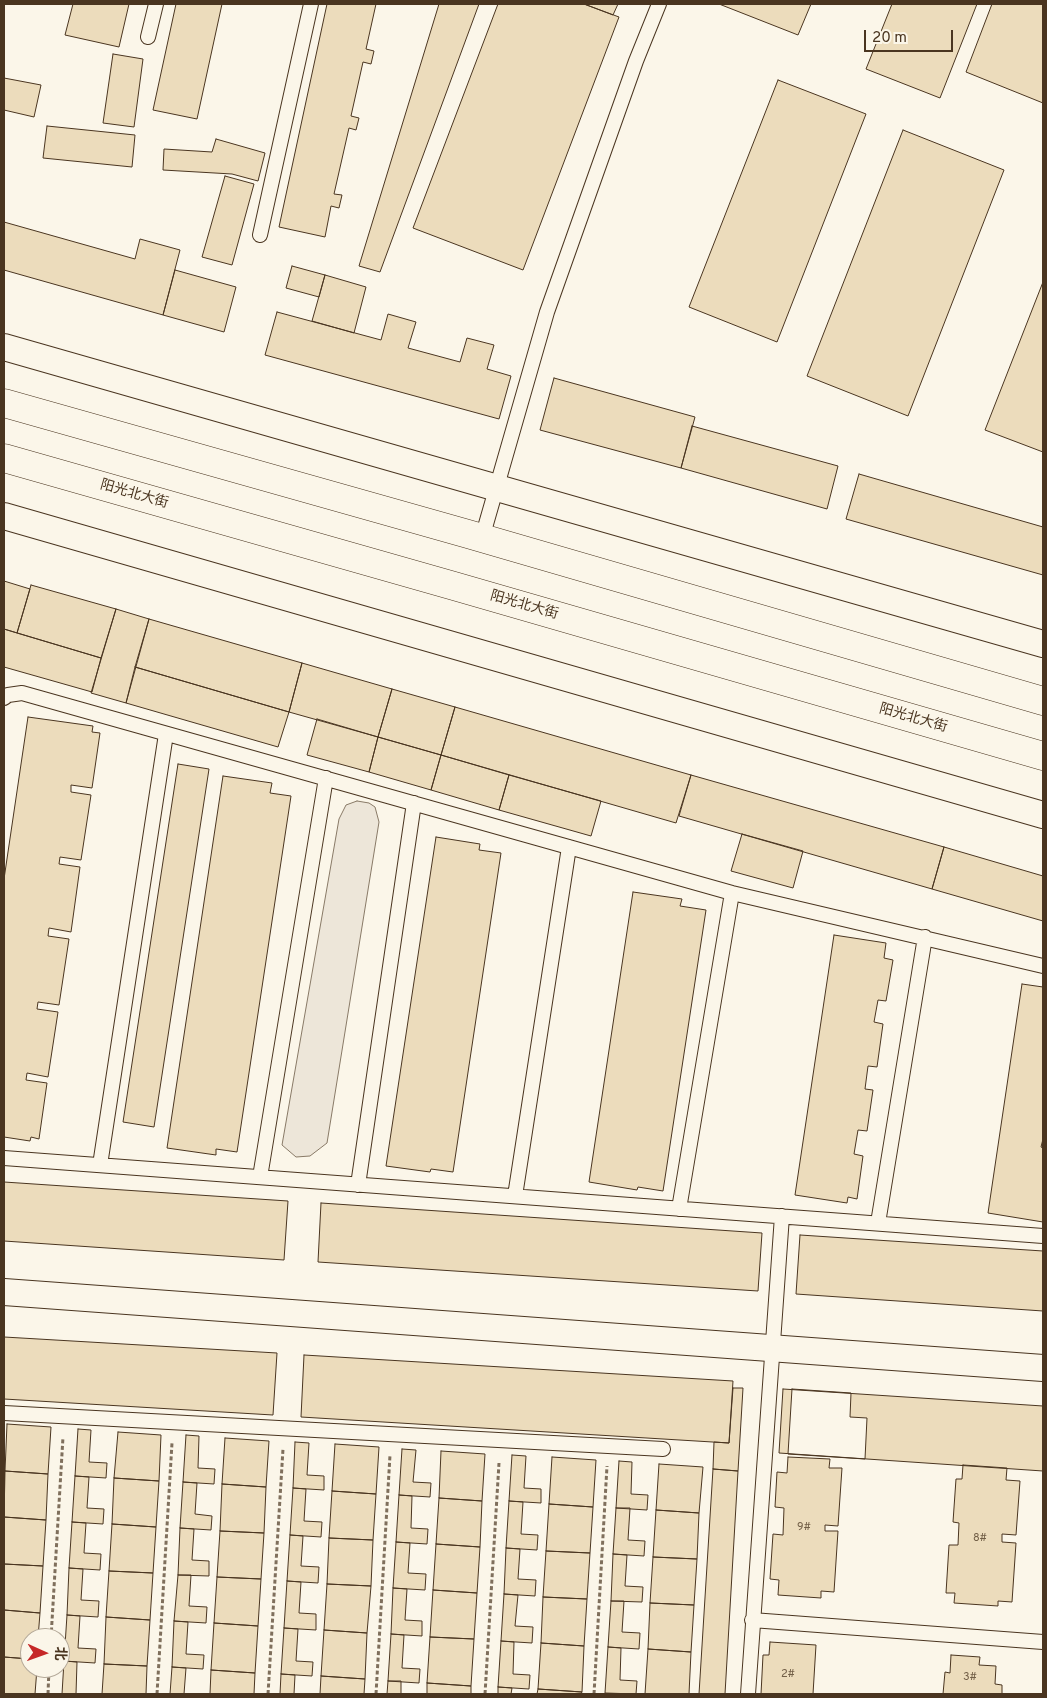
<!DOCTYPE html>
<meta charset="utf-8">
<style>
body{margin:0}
#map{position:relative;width:1047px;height:1698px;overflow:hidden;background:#fbf6e9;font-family:Overpass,"Noto Sans SC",sans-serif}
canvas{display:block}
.frame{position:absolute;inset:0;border:5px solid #4a3520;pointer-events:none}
.north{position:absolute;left:20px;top:1628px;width:50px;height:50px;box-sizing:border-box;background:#fbf6e9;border:1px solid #b4a999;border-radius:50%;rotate:92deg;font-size:14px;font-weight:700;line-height:20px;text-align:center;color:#4a3520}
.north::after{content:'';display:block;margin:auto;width:18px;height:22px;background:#c62828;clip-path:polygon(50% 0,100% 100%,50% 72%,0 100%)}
.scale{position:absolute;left:864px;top:30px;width:89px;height:22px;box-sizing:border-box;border:2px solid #4a3520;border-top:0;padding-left:6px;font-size:15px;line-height:18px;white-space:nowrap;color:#4a3520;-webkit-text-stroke:4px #fbf6e9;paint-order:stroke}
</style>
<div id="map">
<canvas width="1047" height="1698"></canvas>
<div class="frame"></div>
<div class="north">北</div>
<div class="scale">20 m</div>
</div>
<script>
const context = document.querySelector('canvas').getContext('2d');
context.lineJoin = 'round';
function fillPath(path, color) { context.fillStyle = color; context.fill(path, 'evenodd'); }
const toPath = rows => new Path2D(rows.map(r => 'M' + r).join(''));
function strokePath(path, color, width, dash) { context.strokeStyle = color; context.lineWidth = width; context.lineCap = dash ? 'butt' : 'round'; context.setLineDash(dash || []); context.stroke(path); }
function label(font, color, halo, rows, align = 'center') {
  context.font = font + ' Overpass,"Noto Sans SC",sans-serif'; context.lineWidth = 4; context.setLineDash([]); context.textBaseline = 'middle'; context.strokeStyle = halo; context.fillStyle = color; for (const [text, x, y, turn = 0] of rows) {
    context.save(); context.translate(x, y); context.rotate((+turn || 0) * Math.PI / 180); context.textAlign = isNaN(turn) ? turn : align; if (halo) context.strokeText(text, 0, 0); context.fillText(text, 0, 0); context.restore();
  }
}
const green = toPath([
 [357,801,369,803,375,807,379,822,327,1143,310,1156,296,1157,282,1145,339,819,346,805,357,801]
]);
const building = toPath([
 [73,4,129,4,119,47,65,35,73,4],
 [176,4,222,4,197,119,153,110,176,4],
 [327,4,376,4,366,49,374,51,371,64,363,62,351,116,359,118,356,130,349,128,334,194,342,195,339,208,331,206,325,237,279,227,327,4],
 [439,4,479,4,380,272,359,266,439,4],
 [498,4,584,4,619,17,523,270,413,228,498,4],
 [584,4,618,4,613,15,584,4],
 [719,4,811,4,798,35,719,4],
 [892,4,977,4,940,98,866,69,892,4],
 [992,4,1043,4,1043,103,966,72,992,4],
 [113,54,143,59,134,127,103,123,113,54],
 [4,78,41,85,34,117,4,110,4,78],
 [778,80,866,114,777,342,689,307,778,80],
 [47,126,135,135,132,167,43,158,47,126],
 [903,130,1004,170,908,416,807,376,903,130],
 [216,139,265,153,258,181,232,174,163,170,164,149,212,152,216,139],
 [225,176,254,184,232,265,202,257,225,176],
 [4,222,135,259,140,239,180,250,163,315,4,270,4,222],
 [292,266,325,275,319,297,286,288,292,266],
 [175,270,236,287,224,332,163,315,175,270],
 [325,275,366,287,354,333,312,321,325,275],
 [1043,282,1043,452,985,430,1043,282],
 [277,312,381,340,388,314,416,322,408,348,460,362,467,338,494,345,487,369,511,376,499,419,265,355,277,312],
 [554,378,695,417,681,468,540,430,554,378],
 [692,426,838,466,827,509,681,468,692,426],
 [859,474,1043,527,1043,575,846,519,859,474],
 [4,581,30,589,17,633,4,629,4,581],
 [31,585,116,609,101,658,17,633,31,585],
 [116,609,149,619,126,703,91,693,116,609],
 [149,619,302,663,289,712,135,667,149,619],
 [4,629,101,658,92,692,4,667,4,629],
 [302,663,392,689,378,737,289,712,302,663],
 [135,667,289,712,278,747,126,703,135,667],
 [392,689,455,707,441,755,378,737,392,689],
 [455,707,691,775,676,823,441,755,455,707],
 [28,717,93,726,92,732,100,733,92,788,71,785,71,792,91,795,81,860,60,857,59,864,80,867,71,932,49,928,48,936,69,939,59,1005,38,1002,37,1009,58,1012,48,1077,27,1073,26,1080,47,1083,39,1139,31,1137,30,1141,4,1137,4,879,28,717],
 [317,719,378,737,369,772,307,755,317,719],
 [378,737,441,755,431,790,369,772,378,737],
 [441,755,509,775,499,810,431,790,441,755],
 [178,764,209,769,154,1127,123,1122,178,764],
 [509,775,601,801,591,836,499,810,509,775],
 [691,775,944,847,932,889,679,816,691,775],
 [223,776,272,783,270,793,291,796,237,1152,216,1149,216,1155,167,1148,223,776],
 [742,834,803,851,793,888,731,871,742,834],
 [436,837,480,844,479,850,501,853,453,1172,431,1169,430,1172,386,1166,436,837],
 [944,847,1043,876,1043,921,932,889,944,847],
 [633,892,682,899,680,906,706,910,663,1191,638,1187,637,1190,589,1182,633,892],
 [834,935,886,943,884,958,893,960,886,1001,878,1000,874,1022,883,1024,877,1067,868,1066,865,1089,873,1090,867,1131,858,1130,854,1154,863,1156,857,1199,848,1197,847,1203,795,1195,834,935],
 [1022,984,1043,987,1043,1139,1041,1147,1043,1148,1043,1222,988,1213,1022,984],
 [4,1182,288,1201,284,1260,4,1241,4,1182],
 [321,1203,762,1233,758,1291,318,1262,321,1203],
 [800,1235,1043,1251,1043,1311,796,1294,800,1235],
 [4,1337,277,1353,273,1415,4,1399,4,1337],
 [304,1355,733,1381,729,1443,301,1417,304,1355],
 [733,1388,743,1388,738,1471,713,1469,714,1442,729,1443,733,1388],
 [783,1389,1043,1406,1043,1471,779,1453,783,1389],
 [792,1389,851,1393,850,1417,867,1418,865,1459,788,1454,792,1389],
 [7,1424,51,1427,48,1474,5,1471,7,1424],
 [78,1429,91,1430,89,1462,107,1463,106,1478,75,1476,78,1429],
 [118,1432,161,1435,159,1481,114,1478,118,1432],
 [186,1435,199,1436,198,1468,215,1469,214,1484,183,1482,186,1435],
 [225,1438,269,1441,266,1487,222,1484,225,1438],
 [295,1442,309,1443,307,1475,324,1476,324,1490,293,1488,295,1442],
 [335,1444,379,1447,376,1494,332,1491,335,1444],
 [402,1449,416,1450,413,1482,431,1483,430,1497,399,1495,402,1449],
 [441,1451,485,1454,482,1501,439,1498,441,1451],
 [512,1455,526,1456,524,1488,541,1489,541,1503,509,1501,512,1455],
 [552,1457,596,1460,593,1507,549,1504,552,1457],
 [788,1457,830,1459,829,1468,842,1468,838,1526,825,1525,825,1531,838,1531,834,1592,821,1591,821,1598,778,1595,779,1580,770,1579,773,1534,783,1535,784,1508,775,1507,777,1472,787,1473,788,1457],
 [619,1461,632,1462,631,1494,648,1495,647,1510,616,1508,619,1461],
 [659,1464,703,1467,699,1513,656,1510,659,1464],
 [963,1465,1007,1468,1006,1480,1020,1481,1016,1535,1002,1534,1002,1542,1016,1543,1012,1602,998,1601,998,1606,954,1603,955,1593,946,1593,949,1545,958,1545,959,1523,953,1522,956,1479,962,1479,963,1465],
 [713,1469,738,1471,725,1694,699,1694,713,1469],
 [5,1471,48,1474,46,1520,4,1517,5,1471],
 [75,1476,89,1477,87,1508,104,1509,103,1524,72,1522,75,1476],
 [114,1478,159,1481,156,1527,112,1524,114,1478],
 [183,1482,197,1483,195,1514,212,1516,211,1530,180,1528,183,1482],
 [222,1484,266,1487,264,1533,220,1531,222,1484],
 [293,1488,306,1489,304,1521,322,1522,321,1537,290,1535,293,1488],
 [332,1491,376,1494,373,1540,329,1538,332,1491],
 [399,1495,412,1496,411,1528,428,1529,427,1544,396,1542,399,1495],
 [439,1498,482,1501,480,1547,436,1544,439,1498],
 [509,1501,523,1502,521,1534,538,1535,537,1550,506,1548,509,1501],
 [549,1504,593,1507,590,1553,546,1551,549,1504],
 [616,1508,630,1508,628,1540,645,1541,644,1556,613,1554,616,1508],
 [656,1510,699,1513,697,1559,653,1557,656,1510],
 [4,1517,46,1520,43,1566,4,1564,4,1517],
 [72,1522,86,1523,84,1553,101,1554,100,1570,69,1568,72,1522],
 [112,1524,156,1527,153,1573,109,1571,112,1524],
 [180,1528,194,1529,192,1560,209,1561,209,1576,178,1575,180,1528],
 [220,1531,264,1533,261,1579,217,1577,220,1531],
 [290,1535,303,1536,301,1566,319,1567,318,1583,287,1581,290,1535],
 [329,1538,373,1540,371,1586,327,1584,329,1538],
 [396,1542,410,1543,408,1573,426,1574,425,1590,393,1588,396,1542],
 [436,1544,480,1547,477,1593,433,1590,436,1544],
 [506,1548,520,1549,518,1579,536,1580,535,1596,504,1594,506,1548],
 [546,1551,590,1553,587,1599,543,1597,546,1551],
 [613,1554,627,1555,625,1586,643,1587,642,1602,611,1601,613,1554],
 [653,1557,697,1559,694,1605,650,1603,653,1557],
 [4,1564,43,1566,40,1613,4,1610,4,1564],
 [69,1568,83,1569,81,1600,99,1601,98,1617,67,1615,69,1568],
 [109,1571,153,1573,150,1620,106,1617,109,1571],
 [178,1575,191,1575,189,1606,207,1607,206,1623,174,1621,178,1575],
 [217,1577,261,1579,258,1626,214,1623,217,1577],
 [287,1581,301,1582,299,1613,316,1614,316,1630,284,1628,287,1581],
 [327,1584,371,1586,367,1633,324,1630,327,1584],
 [393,1588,407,1589,405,1620,422,1621,422,1636,391,1634,393,1588],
 [433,1590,477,1593,474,1639,430,1637,433,1590],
 [504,1594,518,1595,515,1626,533,1627,532,1643,501,1641,504,1594],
 [543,1597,587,1599,584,1646,541,1643,543,1597],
 [611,1601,624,1601,622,1632,640,1633,639,1649,608,1647,611,1601],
 [650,1603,694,1605,691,1652,648,1649,650,1603],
 [4,1610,40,1613,38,1638,30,1638,30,1659,4,1657,4,1610],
 [67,1615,80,1616,78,1648,96,1649,95,1663,64,1661,67,1615],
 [106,1617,150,1620,147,1666,104,1664,106,1617],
 [174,1621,188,1622,186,1654,204,1655,203,1669,172,1667,174,1621],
 [214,1623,258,1626,255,1673,211,1670,214,1623],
 [284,1628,298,1629,296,1661,313,1662,312,1676,281,1674,284,1628],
 [324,1630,367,1633,365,1679,321,1676,324,1630],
 [391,1634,404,1635,402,1668,420,1669,419,1683,388,1681,391,1634],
 [430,1637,474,1639,471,1686,427,1683,430,1637],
 [501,1641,514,1642,513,1674,530,1675,529,1689,498,1687,501,1641],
 [770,1642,816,1645,813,1694,761,1694,763,1655,769,1655,770,1642],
 [541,1643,584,1646,582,1692,538,1689,541,1643],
 [608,1647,621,1648,620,1680,637,1681,636,1694,605,1693,608,1647],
 [648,1649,691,1652,689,1694,645,1694,648,1649],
 [951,1655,980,1657,979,1665,996,1666,995,1684,1002,1685,1002,1694,943,1694,945,1672,950,1673,951,1655],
 [4,1657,30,1659,30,1668,37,1668,35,1694,4,1694,4,1657],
 [64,1661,77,1662,76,1694,83,1694,62,1694,64,1661],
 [104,1664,147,1666,146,1694,102,1694,104,1664],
 [172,1667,186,1668,184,1694,170,1694,172,1667],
 [211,1670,255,1673,254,1694,210,1694,211,1670],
 [281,1674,295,1675,294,1694,280,1694,281,1674],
 [321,1676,365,1679,364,1694,320,1694,321,1676],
 [388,1681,401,1681,401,1694,387,1694,388,1681],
 [427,1683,471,1686,471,1694,427,1694,427,1683],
 [498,1687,512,1688,511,1694,498,1694,498,1687],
 [538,1689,582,1692,581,1694,537,1694,538,1689]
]);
const path = toPath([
 [51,1638,63,1437],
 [48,1694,49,1668],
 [157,1694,172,1443],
 [268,1694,283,1449],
 [376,1694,390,1455],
 [485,1694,499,1463],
 [594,1694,607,1466]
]);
const lane = toPath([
 [148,37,156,4],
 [260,235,311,4],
 [482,538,547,312,636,61,659,4],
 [4,698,8,695,22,693,732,893,1043,966],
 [4,1158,1043,1236],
 [100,1165,166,734],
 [260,1177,326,778],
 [358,1185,414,803],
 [515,1196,569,847],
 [679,1209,732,893],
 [878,1223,925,937],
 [4,1413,663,1449],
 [752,1620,1043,1642],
 [748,1694,782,1216]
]);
const street = toPath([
 [4,347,1043,644],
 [4,516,1043,815],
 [4,1292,1043,1368]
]);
const highway = toPath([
 [4,403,468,534,1043,701],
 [4,458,454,586,1043,756]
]);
const numberNames = [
 ["9#",804,1528],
 ["8#",980,1539],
 ["2#",788,1675],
 ["3#",970,1678]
];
const streetNames = [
 ["阳光北大街",134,495,16],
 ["阳光北大街",524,606,16],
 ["阳光北大街",913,719,16]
];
fillPath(green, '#ede6d9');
strokePath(green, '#887966', 1);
fillPath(building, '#ecdcbc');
strokePath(building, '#4a3520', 1);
strokePath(lane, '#4a3520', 16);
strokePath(street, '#4a3520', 28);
strokePath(highway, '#4a3520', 29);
strokePath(path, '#7f6f5c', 3, [4, 2.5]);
strokePath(lane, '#fbf6e9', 14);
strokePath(street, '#fbf6e9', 26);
strokePath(highway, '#fbf6e9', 28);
label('11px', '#725f47', null, numberNames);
label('14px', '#4a3520', '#fbf6e9', streetNames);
</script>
